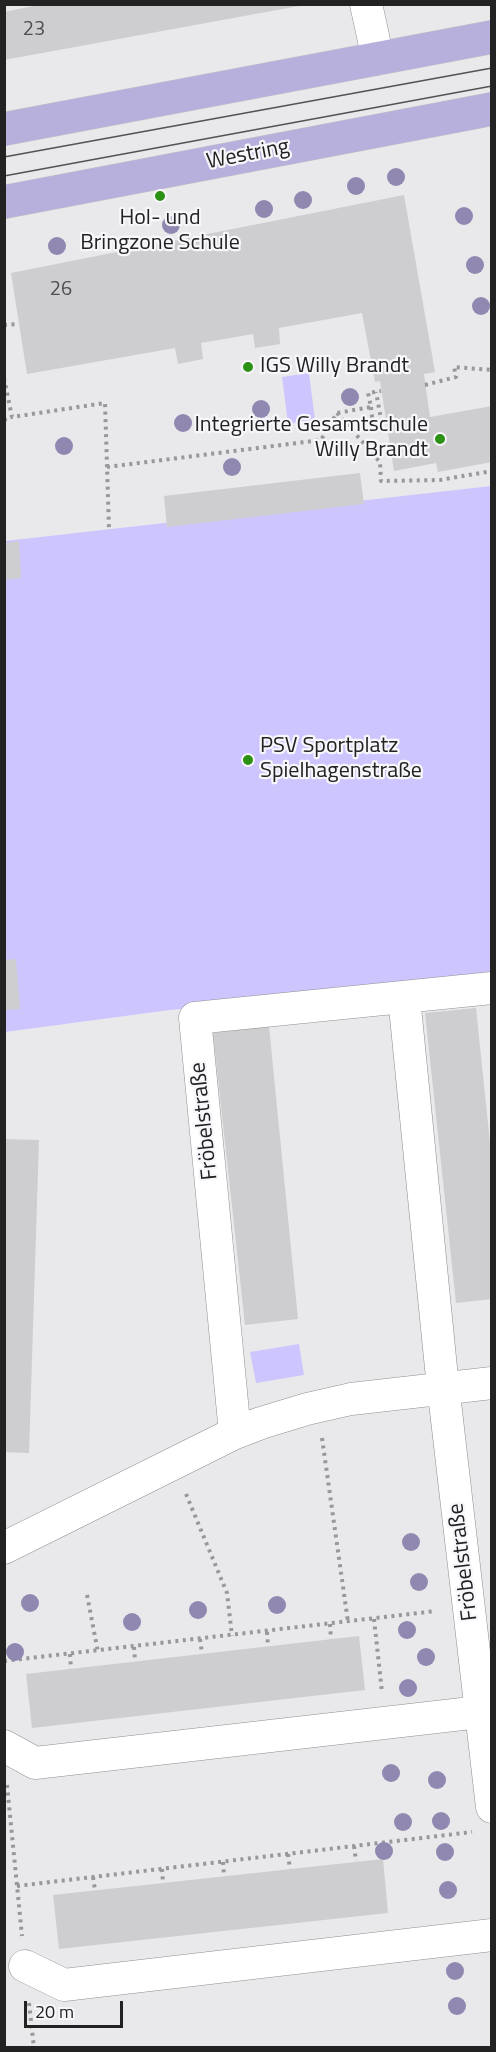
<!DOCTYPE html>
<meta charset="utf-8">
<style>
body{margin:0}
#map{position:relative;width:496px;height:2052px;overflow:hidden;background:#e9e9ec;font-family:"Titillium Web",sans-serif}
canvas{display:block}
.frame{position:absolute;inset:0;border:6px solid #222223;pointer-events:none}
.scale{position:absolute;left:24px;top:2001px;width:99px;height:27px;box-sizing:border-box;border:3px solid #222223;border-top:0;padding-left:8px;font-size:18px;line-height:21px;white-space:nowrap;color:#222223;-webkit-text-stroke:4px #f7f6fa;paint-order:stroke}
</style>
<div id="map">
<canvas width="496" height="2052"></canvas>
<div class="frame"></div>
<div class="scale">20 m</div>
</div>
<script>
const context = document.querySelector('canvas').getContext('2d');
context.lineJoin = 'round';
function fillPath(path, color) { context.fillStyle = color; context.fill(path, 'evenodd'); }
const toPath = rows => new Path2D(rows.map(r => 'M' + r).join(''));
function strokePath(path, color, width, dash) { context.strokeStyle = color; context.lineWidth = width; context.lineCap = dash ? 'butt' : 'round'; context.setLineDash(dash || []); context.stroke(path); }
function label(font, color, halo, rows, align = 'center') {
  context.font = font + ' "Titillium Web",sans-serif'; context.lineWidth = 4.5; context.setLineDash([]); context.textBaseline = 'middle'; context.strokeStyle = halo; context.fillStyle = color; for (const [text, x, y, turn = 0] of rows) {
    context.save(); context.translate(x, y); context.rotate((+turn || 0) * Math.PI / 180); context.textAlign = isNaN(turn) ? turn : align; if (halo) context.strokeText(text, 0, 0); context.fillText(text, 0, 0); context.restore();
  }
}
const green = toPath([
 [309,373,315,420,288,424,282,377],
 [491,486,491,978,170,1010,5,1032,5,541],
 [299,1344,304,1375,256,1383,250,1352]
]);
const building = toPath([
 [43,4,299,4,299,6,4,60,4,12],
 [404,195,435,372,424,374,430,417,492,406,492,462,438,472,436,463,394,471,380,381,375,382,362,313,279,328,280,344,255,348,253,334,201,343,203,359,178,364,175,348,27,374,11,273],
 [360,473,364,504,167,527,164,496],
 [19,541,21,578,4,580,4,543],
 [16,959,20,1009,4,1010,4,960],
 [476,1008,492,1162,492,1299,456,1303,425,1013],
 [269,1026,298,1319,245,1325,213,1033],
 [4,1139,39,1140,29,1453,4,1452],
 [359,1636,365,1690,32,1728,26,1674],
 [383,1859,388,1913,59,1949,53,1895]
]);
const path = toPath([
 [4,325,18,324],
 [4,378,12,417,105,403,109,529],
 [425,385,456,377,454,367,492,370],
 [371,407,373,426,382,424,376,392],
 [337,413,380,462,381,481,440,480,492,471],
 [4,420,12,417],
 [107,467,321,440,337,413,371,407,368,393,381,391],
 [322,1438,348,1622],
 [186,1494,227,1593,232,1636],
 [87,1595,98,1652],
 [374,1619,382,1692],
 [330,1624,331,1639],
 [267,1632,268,1646],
 [200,1639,202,1653],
 [134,1647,135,1661],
 [70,1654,71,1669],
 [4,1661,436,1611],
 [7,1785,22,1936],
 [354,1846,356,1861],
 [288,1854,290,1869],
 [223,1862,224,1876],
 [162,1869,163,1883],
 [93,1877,95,1890],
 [17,1886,472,1832],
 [29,2003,34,2048]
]);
const minor = toPath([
 [366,4,378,59],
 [404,997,441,1368,492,1807],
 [235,1433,195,1018,492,988],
 [4,1548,235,1433,261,1423,307,1409,351,1399,492,1383],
 [4,1746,35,1763,480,1712],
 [25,1966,64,1985,492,1935]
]);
const major = toPath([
 [4,129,492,37],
 [4,202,492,109]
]);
const tram = toPath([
 [4,157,492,68],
 [4,176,492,86]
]);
const trees = [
 [396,177],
 [356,186],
 [303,200],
 [264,209],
 [464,216],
 [171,225],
 [57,246],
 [475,265],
 [481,306],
 [350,397],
 [261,409],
 [183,423],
 [64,446],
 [232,467],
 [411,1542],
 [419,1582],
 [30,1603],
 [277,1605],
 [198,1610],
 [132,1622],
 [407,1630],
 [15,1652],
 [426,1657],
 [408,1688],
 [391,1773],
 [437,1780],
 [441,1821],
 [403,1822],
 [384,1851],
 [445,1852],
 [448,1890],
 [455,1971],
 [457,2006]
];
const markers = [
 [160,196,6,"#2b9215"],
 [248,367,6,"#2b9215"],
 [440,439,6,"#2b9215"],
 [248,760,6,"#2b9215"]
];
const numberNames = [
 ["23",34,30],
 ["26",61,290]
];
const streetNames = [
 ["Westring",248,155,-11],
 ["Fröbelstraße",205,1121,-96],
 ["Fröbelstraße",464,1562,-97]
];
const poiNames = [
 ["Hol- und",160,219,"center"],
 ["Bringzone Schule",160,244,"center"],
 ["IGS Willy Brandt",260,367],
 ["Integrierte Gesamtschule",428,426,"right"],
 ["Willy Brandt",428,451,"right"],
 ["PSV Sportplatz",260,747],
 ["Spielhagenstraße",260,772]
];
fillPath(green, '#cdc6fe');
fillPath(building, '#ceced1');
strokePath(minor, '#8f8f92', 33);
strokePath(major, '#c6c6c6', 34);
strokePath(path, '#98989a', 4, [3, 4.5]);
strokePath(minor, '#fff', 32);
strokePath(major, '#b8b0dc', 33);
strokePath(tram, '#535355', 1.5);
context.fillStyle = '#9088b0';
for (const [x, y] of trees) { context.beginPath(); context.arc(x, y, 9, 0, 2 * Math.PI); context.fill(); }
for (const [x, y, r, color] of markers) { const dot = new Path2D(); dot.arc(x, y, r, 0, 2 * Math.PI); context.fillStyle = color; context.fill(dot); strokePath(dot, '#f7f6fa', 2); }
label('20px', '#4d4d4e', null, numberNames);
label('22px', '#222223', '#f7f6fa', streetNames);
label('22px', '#222223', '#f7f6fa', poiNames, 'left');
</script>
